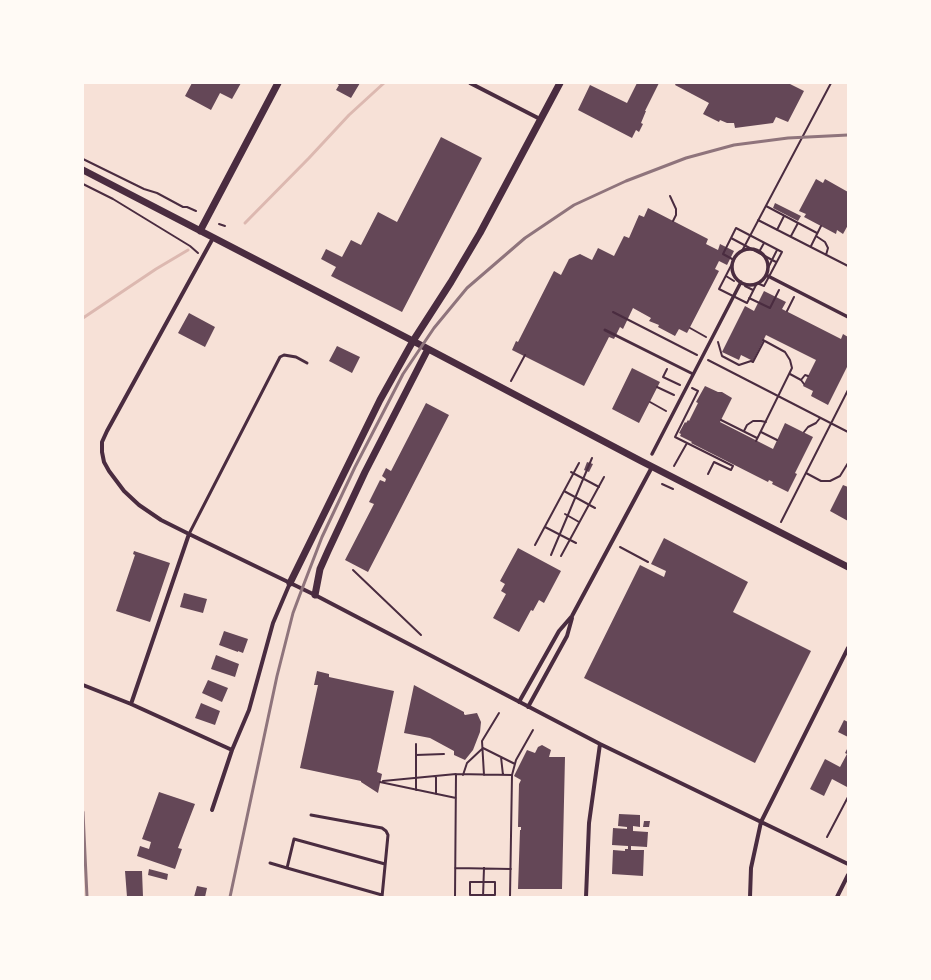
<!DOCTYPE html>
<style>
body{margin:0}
#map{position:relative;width:931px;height:980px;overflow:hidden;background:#f7e1d7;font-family:"PT Sans Narrow",sans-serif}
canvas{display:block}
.frame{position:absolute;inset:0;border:84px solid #fffaf5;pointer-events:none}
</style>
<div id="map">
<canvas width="931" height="980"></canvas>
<div class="frame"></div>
</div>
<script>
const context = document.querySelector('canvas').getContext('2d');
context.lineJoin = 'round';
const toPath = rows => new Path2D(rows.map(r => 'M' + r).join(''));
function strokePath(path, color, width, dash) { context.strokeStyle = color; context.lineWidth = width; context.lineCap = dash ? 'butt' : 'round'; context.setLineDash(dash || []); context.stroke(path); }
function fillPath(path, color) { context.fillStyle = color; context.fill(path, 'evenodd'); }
const stream = toPath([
 [245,223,309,158,349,115,384,83],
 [83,318,156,269,188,250]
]);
const building = toPath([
 [192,83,241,83,232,99,220,93,211,110,185,96],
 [336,83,360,83,351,98,336,90,339,85],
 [637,83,659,83,645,111,646,111,641,123,643,124,639,132,636,130,632,138,578,110,590,85,627,103],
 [676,83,788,83,804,91,788,122,776,117,773,123,735,128,734,123,727,123,720,120,719,122,703,114,709,103,675,85],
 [441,137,482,158,402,312,331,276,336,267,321,259,326,249,342,257,351,240,361,245,378,212,397,222],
 [816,179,823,183,825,179,848,192,848,225,843,234,837,230,836,234,804,217,806,214,799,211],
 [775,203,801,216,798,221,773,208],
 [648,208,708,239,706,244,718,250,720,244,734,251,727,265,719,261,715,269,719,271,687,333,679,329,675,336,658,327,659,325,649,321,651,318,633,308,623,329,620,327,614,339,609,337,584,386,512,350,516,341,518,342,554,271,561,275,569,259,580,254,592,260,598,248,614,256,624,236,629,238,639,215,644,217],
 [764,291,786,302,782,309,841,339,843,334,848,337,848,365,828,405,811,396,813,391,803,386,816,360,766,335,753,361,741,355,739,360,722,352,745,306,754,311],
 [189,313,215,327,205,347,178,333],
 [337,346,360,357,352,373,329,361],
 [632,368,660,382,639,423,612,409],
 [705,386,718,392,722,392,732,398,720,422,773,449,785,423,813,437,795,473,797,474,788,492,772,484,773,482,769,480,768,482,691,443,692,442,680,436,681,434,679,433,685,422,686,423,688,420,689,421,698,403,696,402],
 [426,403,449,415,368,572,345,560,374,504,369,502,380,480,385,482,386,479,382,476,386,468,391,471],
 [587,462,593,464,589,472,584,470],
 [843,485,848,487,848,521,830,511],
 [664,538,748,582,733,612,811,651,755,763,584,678,640,565,664,577,666,571,651,564],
 [518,548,561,571,544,603,539,600,533,611,531,610,519,632,493,618,506,594,501,591,505,584,500,581],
 [134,551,170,563,150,622,116,611,135,555,133,554],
 [184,593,207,599,203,613,180,607],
 [224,631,248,639,243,653,238,651,238,652,219,645],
 [216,655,239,664,235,677,211,669],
 [317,671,329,674,329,677,394,691,377,772,382,774,378,793,361,782,361,781,300,768,318,685,314,685],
 [208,680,228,688,222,702,202,693],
 [414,685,464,712,464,714,465,715,477,713,481,722,480,732,473,750,465,760,454,755,454,751,430,738,404,733],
 [201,703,220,711,215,725,195,718],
 [844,720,848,722,848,737,838,732],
 [542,745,551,750,549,757,565,757,562,889,518,889,520,830,521,830,521,827,518,827,519,784,521,780,514,776,527,750,535,753,538,747],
 [848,747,847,787,832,779,824,796,810,789,825,759,840,767,847,754,845,753],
 [159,792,195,804,178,848,182,849,175,869,137,856,140,846,149,849,151,842,142,839],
 [619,814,640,815,640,827,633,826,633,831,648,832,647,847,631,846,631,850,644,850,643,876,612,874,613,850,625,851,625,849,628,849,628,846,612,845,613,828,627,829,627,827,618,826],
 [644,821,650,821,649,827,643,827],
 [149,869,168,874,167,880,148,875],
 [125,871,142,871,143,897,127,897],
 [197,886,207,888,205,897,194,897]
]);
const path = toPath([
 [83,159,144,189,157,193,183,207,187,207,196,211],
 [83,184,113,199,190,246,198,253],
 [670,196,676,209,676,215,673,221],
 [766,206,817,233],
 [758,220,848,266],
 [219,224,225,226],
 [736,228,782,252,764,286,757,283,747,303,719,289,734,260,723,254,736,228],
 [777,230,784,216],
 [791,236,798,223],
 [816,236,825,242,828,248,826,255],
 [731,238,776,262],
 [811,246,821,226],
 [742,251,831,83],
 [759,252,764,243],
 [768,268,777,250],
 [726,276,734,281],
 [745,286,753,290],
 [749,298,770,308,779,290],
 [787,311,794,297],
 [613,312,697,355],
 [690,328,706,337],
 [718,342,722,356,739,365,751,361,753,362,764,341],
 [708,360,848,432],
 [667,369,663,377,680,385],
 [790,374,801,380,805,375,808,376],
 [801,380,804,384],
 [511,381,525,355],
 [657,387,674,395],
 [692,388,698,391,675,437,733,466,731,470,714,462,708,474],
 [650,402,666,411],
 [721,420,757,438],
 [744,431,747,425,753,421,761,421,766,422],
 [761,432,777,440],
 [804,432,808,427,816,423,820,418],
 [756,441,792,368,790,360,785,352,763,340],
 [674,466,687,443],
 [571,472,599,487],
 [806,473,821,481,830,481,840,476,848,463],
 [662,484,673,489],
 [564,491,595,508],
 [565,514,579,522],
 [781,522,848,390],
 [545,527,576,543],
 [535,545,579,463],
 [620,547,648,562],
 [551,555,592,458],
 [561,556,604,477],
 [353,570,421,635],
 [416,744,416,790],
 [416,755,444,754],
 [501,757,503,775],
 [463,775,467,763,483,748,515,764],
 [484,775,482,741,499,713],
 [512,775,516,760,533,730],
 [436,776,436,794],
 [383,781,456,774],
 [380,782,456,798],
 [827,837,848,797],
 [455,868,511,869],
 [470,882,495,882,495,895,470,895,470,882],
 [455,897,456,774,512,775,510,897],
 [483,897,484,868]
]);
const service = toPath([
 [605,330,693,374],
 [189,534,280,357,284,355,296,357,307,363],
 [311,815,382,828,386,831,388,835,382,897],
 [270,863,287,868],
 [382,895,287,868,294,839,385,864]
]);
const pedestrian = toPath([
 '732 267a18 18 0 1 1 36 0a18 18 0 1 1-36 0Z',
 [766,275,848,317],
 [652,454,741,282]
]);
const minor = toPath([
 [470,83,540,119],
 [213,238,107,431,102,442,102,452,104,462,109,471,124,491,139,505,161,520,189,534,315,595,600,744,848,864],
 [83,685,131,704,232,750],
 [519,702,559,631,572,616,652,467],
 [131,704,189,534],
 [528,707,567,636,572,618],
 [212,810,232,750,249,710,273,623,290,583],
 [586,897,589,823,600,744],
 [750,897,751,868,761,822,848,648],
 [837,897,848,875]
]);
const tertiary = toPath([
 [83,170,413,341,641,461,848,567],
 [200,231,278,83],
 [290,583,380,400,413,341,451,282,480,233,560,83],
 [315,595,320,569,328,551,365,472,428,349]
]);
const rail = toPath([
 [83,812,87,897],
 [230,897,277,676,293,613,302,589,322,537,355,467,403,374,434,328,467,288,525,238,574,205,626,181,686,158,734,145,788,138,848,135]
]);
strokePath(stream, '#dcb8b0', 3);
fillPath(building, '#644757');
strokePath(path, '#4a2c40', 2);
strokePath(service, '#4a2c40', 3);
strokePath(pedestrian, '#4a2c40', 3.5);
strokePath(minor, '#4a2c40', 4);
strokePath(tertiary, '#4a2c40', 7);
strokePath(rail, '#8f747c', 3);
</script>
